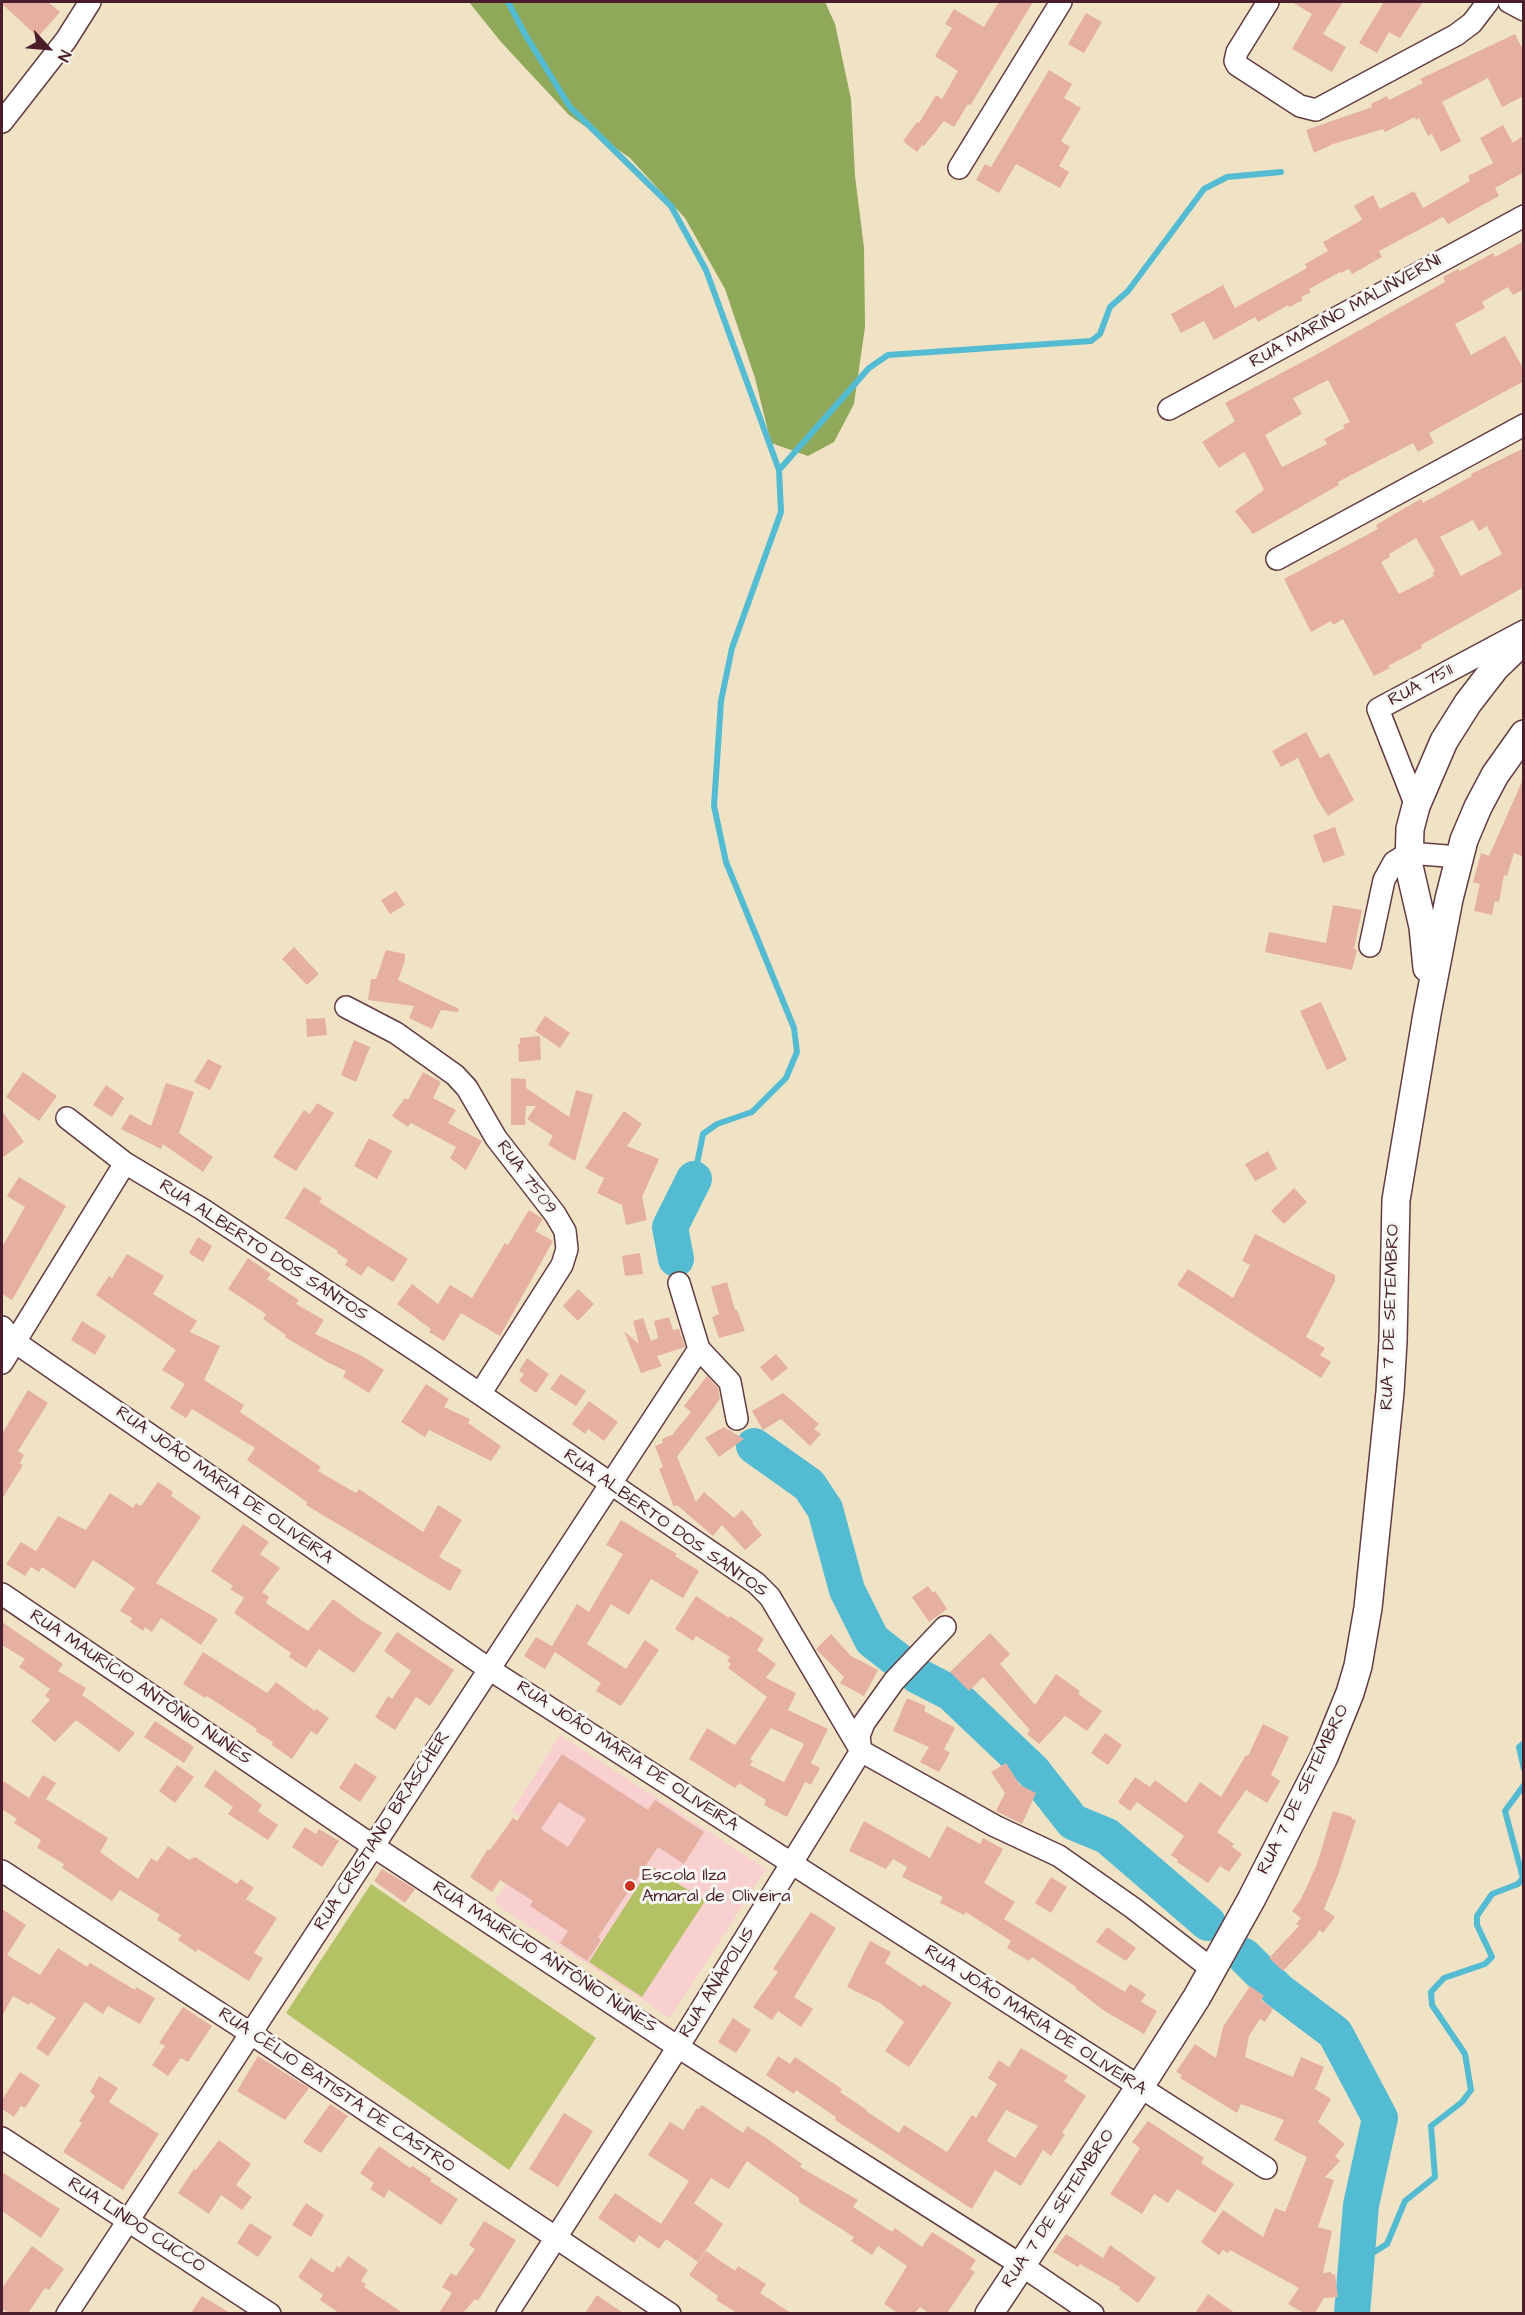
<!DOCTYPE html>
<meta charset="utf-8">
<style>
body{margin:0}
#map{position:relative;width:1525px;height:2315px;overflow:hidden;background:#f0e2c5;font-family:"Architects Daughter",sans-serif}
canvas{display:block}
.frame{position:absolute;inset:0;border:3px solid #4a1f2b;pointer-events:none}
.north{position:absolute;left:18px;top:18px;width:60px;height:60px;-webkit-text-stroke:4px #f6f6f2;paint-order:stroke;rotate:116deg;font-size:16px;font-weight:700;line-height:24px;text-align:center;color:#4a1f2b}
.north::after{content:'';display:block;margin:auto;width:21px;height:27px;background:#4a1f2b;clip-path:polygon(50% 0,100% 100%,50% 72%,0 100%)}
</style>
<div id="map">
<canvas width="1525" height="2315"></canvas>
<div class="frame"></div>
<div class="north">N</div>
</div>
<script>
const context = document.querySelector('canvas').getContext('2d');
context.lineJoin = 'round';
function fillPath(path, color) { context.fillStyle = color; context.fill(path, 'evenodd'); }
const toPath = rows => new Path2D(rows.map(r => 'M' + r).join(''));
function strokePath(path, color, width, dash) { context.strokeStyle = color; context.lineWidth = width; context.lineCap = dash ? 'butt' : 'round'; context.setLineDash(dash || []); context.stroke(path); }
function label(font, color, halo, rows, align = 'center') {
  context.font = font + ' "Architects Daughter",sans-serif'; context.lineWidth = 6; context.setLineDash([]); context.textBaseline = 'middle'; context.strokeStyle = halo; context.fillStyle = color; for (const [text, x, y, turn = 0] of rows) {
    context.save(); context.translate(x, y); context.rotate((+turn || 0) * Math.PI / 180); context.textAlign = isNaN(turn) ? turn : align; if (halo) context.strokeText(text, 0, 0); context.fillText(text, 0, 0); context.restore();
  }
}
const built = toPath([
 [560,1735,766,1869,670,2018,494,1903,541,1830,512,1811]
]);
const green = toPath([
 [651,1866,705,1901,642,1997,589,1962],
 [371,1884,596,2038,509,2170,286,2013]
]);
const forest = toPath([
 [469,2,825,2,835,24,851,99,855,176,864,248,865,327,854,404,834,442,808,456,771,443,755,378,725,289,685,218,630,158,569,115,501,42]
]);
const stream = toPath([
 [508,2,526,36,570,107,671,206,706,270,779,470,781,512,732,648,721,701,714,806,726,862,794,1028,797,1052,786,1078,752,1112,717,1124,703,1134,694,1179],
 [779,470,869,368,888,355,1091,341,1100,334,1110,307,1128,291,1204,189,1227,177,1281,172],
 [1524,1743,1519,1747,1524,1769],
 [1355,2264,1387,2244,1405,2201,1435,2177,1431,2126,1462,2102,1471,2090,1465,2054,1432,2005,1431,1992,1444,1978,1485,1964,1492,1957,1477,1925,1477,1916,1492,1894,1518,1884,1523,1878,1505,1811,1524,1785]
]);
const river = toPath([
 [676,1259,670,1227,694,1179],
 [754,1446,809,1485,825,1509,847,1590,872,1640,918,1676,951,1693,1033,1771,1073,1822,1107,1836,1208,1923],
 [1244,1956,1278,1990,1335,2033,1380,2118,1361,2205,1352,2314]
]);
const building = toPath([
 [2,2,48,2,60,12,38,37,2,4],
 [999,2,1033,2,970,106,968,104,954,127,944,121,924,146,922,145,917,152,903,141,917,122,919,123,936,95,942,99,958,71,935,56,952,28,945,24,954,9,984,27],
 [1292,2,1343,2,1323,34,1346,47,1332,72,1292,49,1312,14],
 [1384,2,1423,2,1400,38,1389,32,1377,53,1359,43],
 [1086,13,1102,22,1084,53,1068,44],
 [1515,34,1524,52,1524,96,1502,107,1488,78,1442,102,1461,141,1441,152,1432,134,1428,136,1419,118,1416,120,1415,117,1385,132,1383,129,1333,144,1314,153,1306,130,1372,107,1371,104,1387,96,1389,100,1423,83,1420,79],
 [1049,70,1072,84,1064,98,1081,108,1061,141,1070,147,1059,166,1069,172,1060,188,1016,164,999,193,976,180,985,164,991,167],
 [1503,125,1513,143,1524,135,1524,172,1495,188,1499,196,1448,224,1443,217,1379,251,1382,257,1352,274,1349,269,1341,273,1340,272,1309,289,1311,292,1301,297,1303,300,1289,307,1288,305,1258,322,1255,317,1214,340,1204,321,1181,333,1171,314,1223,285,1235,308,1307,268,1305,264,1328,251,1323,242,1360,221,1362,219,1354,206,1373,195,1380,209,1414,191,1423,208,1470,181,1468,176,1493,163,1480,138],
 [1524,241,1524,289,1513,295,1508,287,1482,302,1485,308,1455,324,1471,355,1505,336,1524,370,1524,381,1429,433,1434,443,1418,452,1413,443,1338,482,1339,485,1253,534,1235,511,1264,490,1249,460,1244,452,1219,468,1202,442,1235,421,1225,403,1321,352,1445,282,1443,277,1458,269,1460,271,1493,253,1495,257],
 [1328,380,1350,422,1343,425,1345,428,1324,439,1327,444,1282,467,1265,435,1302,414,1293,398],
 [1524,448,1524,587,1421,645,1422,648,1388,666,1390,668,1374,676,1343,619,1333,625,1331,621,1311,632,1284,579,1378,529,1376,525,1408,506,1421,499,1423,503,1472,476,1471,474],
 [1473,520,1479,531,1487,526,1502,554,1461,576,1440,537],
 [1416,538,1435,571,1432,573,1434,576,1399,594,1381,562,1390,557,1389,554],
 [1306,732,1320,758,1329,753,1354,800,1328,816,1316,797,1298,758,1281,767,1272,751],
 [1524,777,1524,857,1514,853,1507,876,1504,875,1499,902,1495,901,1492,915,1474,911,1480,884,1473,882,1481,853,1489,856],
 [1335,827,1345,855,1323,863,1313,835],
 [396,891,405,905,390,914,381,900],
 [1333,905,1362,910,1354,949,1357,950,1352,970,1265,952,1269,932,1326,943],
 [294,947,319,974,307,985,282,959],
 [386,950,405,954,405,960,398,980,459,1009,458,1012,441,1010,432,1029,409,1018,414,1006,368,1000,371,979,376,979],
 [1321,1002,1347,1060,1327,1070,1300,1011],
 [545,1016,570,1033,560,1048,535,1031],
 [325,1018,327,1035,307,1037,306,1019],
 [540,1036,541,1060,519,1062,518,1044,520,1044,520,1038],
 [354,1040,370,1047,356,1082,341,1075],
 [208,1059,222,1066,210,1090,194,1082],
 [23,1072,57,1096,39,1121,6,1097],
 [423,1072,441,1082,433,1098,456,1110,448,1123,482,1141,466,1170,450,1158,456,1147,411,1123,408,1127,392,1116,405,1098,408,1100],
 [511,1078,526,1079,526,1088,569,1117,576,1090,593,1095,575,1161,548,1145,553,1136,527,1119,536,1106,526,1106,525,1125,511,1125],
 [166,1083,194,1092,179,1133,213,1157,203,1172,163,1144,161,1149,121,1129,130,1114,151,1126],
 [106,1085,124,1098,112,1117,93,1105],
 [317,1103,334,1113,296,1171,273,1157,304,1110,310,1114],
 [2,1111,24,1142,2,1158],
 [624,1111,642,1124,627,1146,659,1159,642,1197,647,1220,626,1225,622,1205,597,1193,604,1178,585,1168],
 [369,1138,392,1151,377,1179,354,1166],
 [1268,1151,1277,1169,1255,1181,1245,1164],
 [19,1177,66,1206,12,1300,2,1294,2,1247,25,1207,7,1196],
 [304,1187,322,1198,319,1202,408,1259,393,1282,368,1266,361,1276,345,1265,348,1260,337,1253,338,1251,285,1218],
 [1294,1188,1307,1202,1284,1224,1271,1211],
 [529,1210,543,1219,535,1231,553,1241,500,1336,461,1313,444,1341,429,1332,431,1329,397,1304,412,1284,438,1304,450,1285,472,1298,505,1243,508,1245],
 [1255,1234,1335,1275,1335,1281,1306,1337,1325,1348,1320,1355,1331,1362,1321,1378,1177,1285,1188,1269,1233,1298,1250,1265,1242,1261],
 [198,1237,212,1246,203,1262,189,1253],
 [640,1253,643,1274,625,1276,622,1256],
 [127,1254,164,1276,153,1294,197,1321,190,1332,220,1346,204,1380,244,1405,240,1412,321,1467,318,1471,356,1493,359,1489,423,1532,438,1505,462,1520,439,1557,462,1570,450,1591,306,1505,307,1502,247,1460,255,1448,192,1409,186,1418,170,1408,185,1384,162,1370,176,1350,96,1295,109,1276,112,1278],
 [248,1258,271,1274,267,1279,299,1300,296,1304,324,1320,315,1334,362,1356,384,1370,369,1393,343,1377,346,1371,327,1362,285,1337,286,1335,263,1319,266,1314,228,1289],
 [727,1282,735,1310,737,1310,745,1331,719,1338,712,1317,719,1314,711,1287],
 [578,1289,594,1304,578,1321,563,1306],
 [669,1317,673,1330,679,1329,685,1347,657,1356,662,1366,641,1373,624,1331,639,1344,633,1321,643,1318,651,1341,658,1338,654,1321],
 [82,1321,106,1336,95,1355,71,1340],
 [776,1354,788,1368,772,1381,760,1367],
 [527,1358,549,1374,536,1393,519,1381,524,1374,519,1371],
 [561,1374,586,1391,576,1406,550,1389],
 [707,1376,718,1388,720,1399,677,1457,696,1502,704,1492,734,1518,742,1510,753,1522,752,1523,762,1535,745,1550,722,1525,713,1536,677,1505,674,1507,659,1469,663,1467,655,1446,663,1443,662,1439,672,1435,691,1412,684,1406],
 [426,1384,449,1399,444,1407,470,1419,468,1423,501,1446,491,1461,429,1430,425,1437,401,1422],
 [28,1390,48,1403,18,1451,24,1455,20,1463,23,1465,2,1499,2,1434],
 [783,1393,819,1424,814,1429,821,1434,810,1446,781,1419,763,1430,752,1411],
 [589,1401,618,1422,604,1441,588,1429,585,1434,572,1424],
 [724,1427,744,1439,719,1457,705,1438],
 [158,1482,173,1492,171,1496,201,1517,156,1583,218,1619,201,1645,161,1618,152,1632,145,1627,143,1631,130,1622,132,1618,120,1611,135,1588,93,1560,75,1589,42,1567,39,1572,31,1567,25,1576,6,1564,21,1542,36,1551,58,1516,86,1530,110,1493,133,1508,136,1503,141,1506],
 [621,1520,677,1554,675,1556,699,1571,683,1598,651,1579,629,1615,611,1604,587,1644,626,1669,645,1640,659,1650,621,1706,596,1691,601,1683,555,1652,545,1669,524,1656,536,1637,552,1646,577,1604,589,1612,623,1554,606,1545],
 [243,1524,269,1542,260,1554,280,1568,262,1592,269,1597,266,1603,308,1631,333,1599,361,1620,382,1633,354,1673,319,1649,306,1668,289,1657,291,1653,234,1613,244,1598,230,1589,233,1586,211,1571],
 [928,1586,933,1593,935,1591,947,1609,929,1622,912,1597],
 [696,1596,729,1618,730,1616,764,1639,757,1650,776,1664,766,1678,796,1693,788,1710,828,1729,811,1763,820,1768,811,1785,805,1782,787,1817,764,1805,766,1800,739,1783,735,1788,689,1759,707,1728,735,1745,767,1697,728,1668,731,1664,727,1661,730,1657,696,1636,693,1641,675,1629],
 [771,1728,804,1744,784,1782,750,1765,753,1761,750,1759],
 [2,1622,63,1664,58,1671,86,1688,82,1695,135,1733,119,1752,76,1720,55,1742,31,1721,50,1700,45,1696,50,1689,19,1667,25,1659,2,1645],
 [397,1632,454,1670,430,1706,416,1697,395,1730,375,1717,388,1696,392,1699,411,1671,384,1651],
 [990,1633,1010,1654,1000,1664,1035,1705,1056,1674,1080,1691,1078,1694,1102,1711,1087,1731,1065,1716,1039,1744,1027,1734,1030,1730,983,1677,969,1691,950,1672],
 [831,1634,851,1656,878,1670,864,1696,840,1683,844,1677,816,1649],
 [203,1652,267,1693,276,1682,315,1711,316,1709,329,1718,317,1735,311,1731,292,1759,272,1745,273,1742,255,1731,257,1729,207,1696,205,1698,183,1684],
 [907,1698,926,1706,924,1711,955,1728,944,1749,950,1753,939,1772,920,1762,929,1747,893,1731],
 [155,1721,194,1747,184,1763,144,1737],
 [1263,1724,1289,1737,1271,1775,1280,1781,1267,1803,1246,1790,1217,1832,1234,1844,1232,1847,1242,1854,1229,1872,1220,1866,1208,1883,1177,1862,1178,1860,1171,1855,1184,1836,1137,1802,1130,1811,1118,1802,1135,1777,1150,1787,1155,1780,1186,1803,1200,1782,1221,1797,1246,1755,1248,1756],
 [1105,1733,1122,1745,1108,1765,1091,1753],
 [562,1754,648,1810,655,1800,704,1832,684,1864,658,1847,598,1937,601,1940,587,1961,560,1943,568,1931,530,1906,533,1901,500,1880,492,1892,470,1877,488,1849,490,1850,513,1818,517,1821],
 [559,1802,586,1819,568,1847,541,1829],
 [355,1763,377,1777,360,1802,339,1788],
 [1006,1763,1020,1785,1036,1793,1022,1824,996,1811,1005,1793,991,1772],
 [177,1765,194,1777,175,1803,159,1791],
 [215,1770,262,1805,258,1811,278,1825,268,1840,228,1814,233,1807,204,1786],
 [43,1775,56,1783,46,1799,108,1838,100,1852,138,1879,151,1858,157,1862,168,1846,189,1860,195,1857,237,1884,241,1879,254,1888,246,1899,277,1918,254,1953,263,1958,249,1981,198,1949,196,1952,178,1940,181,1935,157,1920,160,1915,120,1890,112,1901,62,1868,64,1864,37,1848,41,1840,14,1823,17,1819,2,1809,2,1780,29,1798],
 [1333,1811,1352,1817,1352,1819,1356,1820,1338,1875,1324,1909,1335,1917,1323,1933,1319,1930,1316,1936,1283,1971,1269,1958,1299,1926,1296,1924,1301,1918,1292,1911,1301,1899,1317,1864],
 [864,1821,930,1858,947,1826,980,1844,983,1838,1003,1849,984,1883,1015,1902,1004,1919,1125,1992,1130,1984,1146,1994,1141,2002,1157,2011,1144,2034,1103,2010,1075,1988,1076,1987,1032,1957,1029,1961,1007,1948,1011,1941,966,1912,964,1915,940,1903,943,1897,902,1877,907,1867,893,1859,886,1869,849,1851],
 [305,1827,316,1834,319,1829,339,1841,322,1867,292,1847],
 [382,1869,415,1889,405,1903,374,1881],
 [1051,1877,1067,1887,1051,1913,1035,1903],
 [2,1909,26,1925,7,1955,40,1975,58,1948,87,1967,90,1963,135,1990,136,1987,155,1998,140,2024,108,2006,103,2014,85,2002,48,2056,36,2048,56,2018,30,2002,29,2005,13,1996,2,2016],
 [811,1912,836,1928,794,1997,813,2009,801,2027,778,2011,772,2020,753,2007,778,1972,773,1969],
 [1107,1927,1136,1948,1126,1961,1096,1942],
 [870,1941,891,1952,885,1963,921,1987,923,1984,952,2003,909,2067,885,2051,904,2022,880,2003,847,1987],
 [1250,1986,1264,1996,1261,2000,1273,2009,1265,2022,1260,2019,1249,2036,1245,2057,1293,2077,1301,2057,1324,2067,1315,2089,1331,2099,1318,2122,1345,2144,1335,2156,1340,2161,1325,2177,1334,2180,1318,2227,1332,2231,1323,2273,1331,2272,1332,2275,1335,2274,1338,2297,1324,2298,1315,2313,1304,2313,1288,2304,1299,2288,1230,2250,1228,2253,1223,2250,1219,2255,1201,2242,1223,2210,1263,2237,1275,2208,1285,2212,1307,2157,1274,2140,1284,2120,1241,2104,1237,2113,1180,2078,1182,2075,1176,2072,1195,2044,1216,2058,1223,2027],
 [183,2007,212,2026,188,2062,181,2058,168,2076,152,2065,165,2046,159,2043],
 [733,2018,751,2030,736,2053,718,2042],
 [1021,2048,1068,2076,1064,2081,1086,2096,1062,2133,1065,2134,1051,2156,1043,2150,1021,2186,995,2170,972,2209,835,2120,836,2117,796,2090,794,2094,766,2075,778,2056,790,2064,795,2057,842,2089,840,2092,867,2110,866,2111,899,2133,904,2125,947,2152,972,2115,976,2118,997,2084,988,2078,999,2060,1009,2067],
 [1006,2110,1038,2126,1015,2158,987,2141],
 [258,2056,309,2088,285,2120,237,2091],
 [20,2072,40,2085,25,2108,21,2106,14,2117,2,2109,2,2100],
 [99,2076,118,2088,109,2102,159,2134,123,2190,63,2152,82,2123,79,2121,95,2096,90,2092],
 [330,2104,348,2116,321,2153,303,2142],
 [702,2105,743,2133,747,2126,766,2138,802,2164,800,2167,858,2200,853,2207,892,2232,895,2228,922,2247,932,2232,976,2260,970,2269,975,2272,947,2313,929,2313,920,2307,915,2313,898,2313,884,2304,907,2266,878,2246,872,2255,851,2241,854,2237,799,2202,799,2198,747,2161,729,2189,711,2178,694,2203,723,2224,698,2262,666,2239,659,2249,639,2235,634,2243,598,2218,615,2193,661,2224,689,2181,648,2155,670,2122,683,2130,697,2108,699,2109],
 [564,2113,593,2131,558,2187,529,2169],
 [1148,2121,1204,2158,1201,2163,1234,2184,1215,2213,1177,2189,1168,2203,1154,2194,1142,2214,1110,2194,1140,2148,1132,2142],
 [219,2140,251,2164,236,2185,252,2197,242,2210,221,2195,209,2214,178,2193,194,2169,196,2170],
 [379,2146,410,2168,412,2166,432,2179,430,2181,458,2199,441,2225,389,2190,384,2198,370,2189,374,2183,360,2173],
 [2,2172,60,2209,41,2238,2,2211],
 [306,2203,324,2215,311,2237,292,2225],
 [484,2221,516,2240,478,2301,475,2299,463,2313,439,2313,452,2293,442,2287,451,2273,456,2276,475,2249,469,2245],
 [250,2223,272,2237,258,2257,237,2243],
 [1066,2234,1103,2258,1110,2245,1156,2278,1138,2303,1119,2289,1120,2287,1080,2264,1078,2267,1053,2252],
 [32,2246,64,2269,49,2290,45,2288,28,2313,9,2313,2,2309,2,2288],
 [706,2251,735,2271,738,2266,766,2284,760,2293,791,2313,737,2313,716,2300,718,2296,689,2275],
 [348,2256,368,2270,361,2281,366,2284,364,2287,403,2313,339,2313,320,2300,323,2295,298,2277,311,2258,333,2273,337,2266,340,2268],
 [1208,2294,1235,2313,1195,2313],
 [597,2295,623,2313,585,2313],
 [202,2296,230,2313,191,2313]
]);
const minor = toPath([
 [1268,2,1237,52,1235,61,1237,65,1300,106,1316,110,1456,35,1472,23,1488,2],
 [1509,2,1524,10],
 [2,122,66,40,90,2],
 [959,168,1061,2],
 [1169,409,1524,216],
 [1277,559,1524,425],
 [1416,806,1378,709,1524,631],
 [1370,946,1384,880,1394,862,1409,853,1459,857],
 [346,1007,396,1033,455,1075,467,1088,496,1138,555,1214,565,1231,567,1249,562,1265,480,1394],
 [67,1118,125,1163,202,1209,426,1357,756,1583,770,1597,861,1751,995,1826,1059,1856,1133,1908,1213,1970],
 [679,1283,699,1349,730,1382,737,1419],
 [2,1327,15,1342,489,1669,1266,2168],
 [2,1363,125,1163],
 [2,1594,373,1846,678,2047,1021,2265,1093,2314],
 [2,1871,250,2033,670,2314],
 [2,2138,270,2314],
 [67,2314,699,1349],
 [507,2314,678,2047,861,1751,859,1736,864,1723,894,1681,945,1627]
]);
const tertiary = toPath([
 [1427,968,1423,927,1409,866,1410,829,1416,806,1444,741,1468,703,1495,668,1524,640],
 [989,2314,1139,2088,1197,1997,1251,1900,1324,1757,1350,1693,1358,1666,1368,1608,1390,1392,1393,1341,1396,1200,1427,1014,1449,899,1464,840,1478,807,1495,775,1524,734]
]);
const markers = [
 [630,1886,6,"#c8321e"]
];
const streetNames = [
 ["RUA MARINO MALINVERNI",1346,312,-29],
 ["RUA 7511",1421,686,-28],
 ["RUA 7509",526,1178,53],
 ["RUA ALBERTO DOS SANTOS",263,1251,33],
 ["RUA 7 DE SETEMBRO",1391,1317,-88],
 ["RUA JOÃO MARIA DE OLIVEIRA",224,1486,35],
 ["RUA ALBERTO DOS SANTOS",665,1524,35],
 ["RUA MAURÍCIO ANTÔNIO NUNES",140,1688,34],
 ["RUA JOÃO MARIA DE OLIVEIRA",627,1757,33],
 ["RUA 7 DE SETEMBRO",1304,1790,-64],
 ["RUA CRISTIANO BRASCHER",383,1831,-57],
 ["RUA MAURÍCIO ANTÔNIO NUNES",544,1958,33],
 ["RUA ANÁPOLIS",718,1983,-58],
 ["RUA JOÃO MARIA DE OLIVEIRA",1035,2021,33],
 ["RUA CÉLIO BATISTA DE CASTRO",336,2091,34],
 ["RUA 7 DE SETEMBRO",1059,2209,-56],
 ["RUA LINDO CUCCO",136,2226,33]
];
const poiNames = [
 ["Escola Ilza",642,1876],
 ["Amaral de Oliveira",642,1897]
];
fillPath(built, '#f7d0cf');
fillPath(green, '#b4c265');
fillPath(forest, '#8fa85a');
strokePath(stream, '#54bcd2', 6);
strokePath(river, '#54bcd2', 36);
fillPath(building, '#e5b0a2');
strokePath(minor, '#633c42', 24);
strokePath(tertiary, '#633c42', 30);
strokePath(minor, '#fff', 21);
strokePath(tertiary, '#fff', 27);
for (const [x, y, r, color] of markers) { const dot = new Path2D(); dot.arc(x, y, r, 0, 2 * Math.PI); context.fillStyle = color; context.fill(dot); strokePath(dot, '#f6f6f2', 2); }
label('18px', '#4a1f2b', '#f6f6f2', streetNames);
label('18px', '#4a1f2b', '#f6f6f2', poiNames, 'left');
</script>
